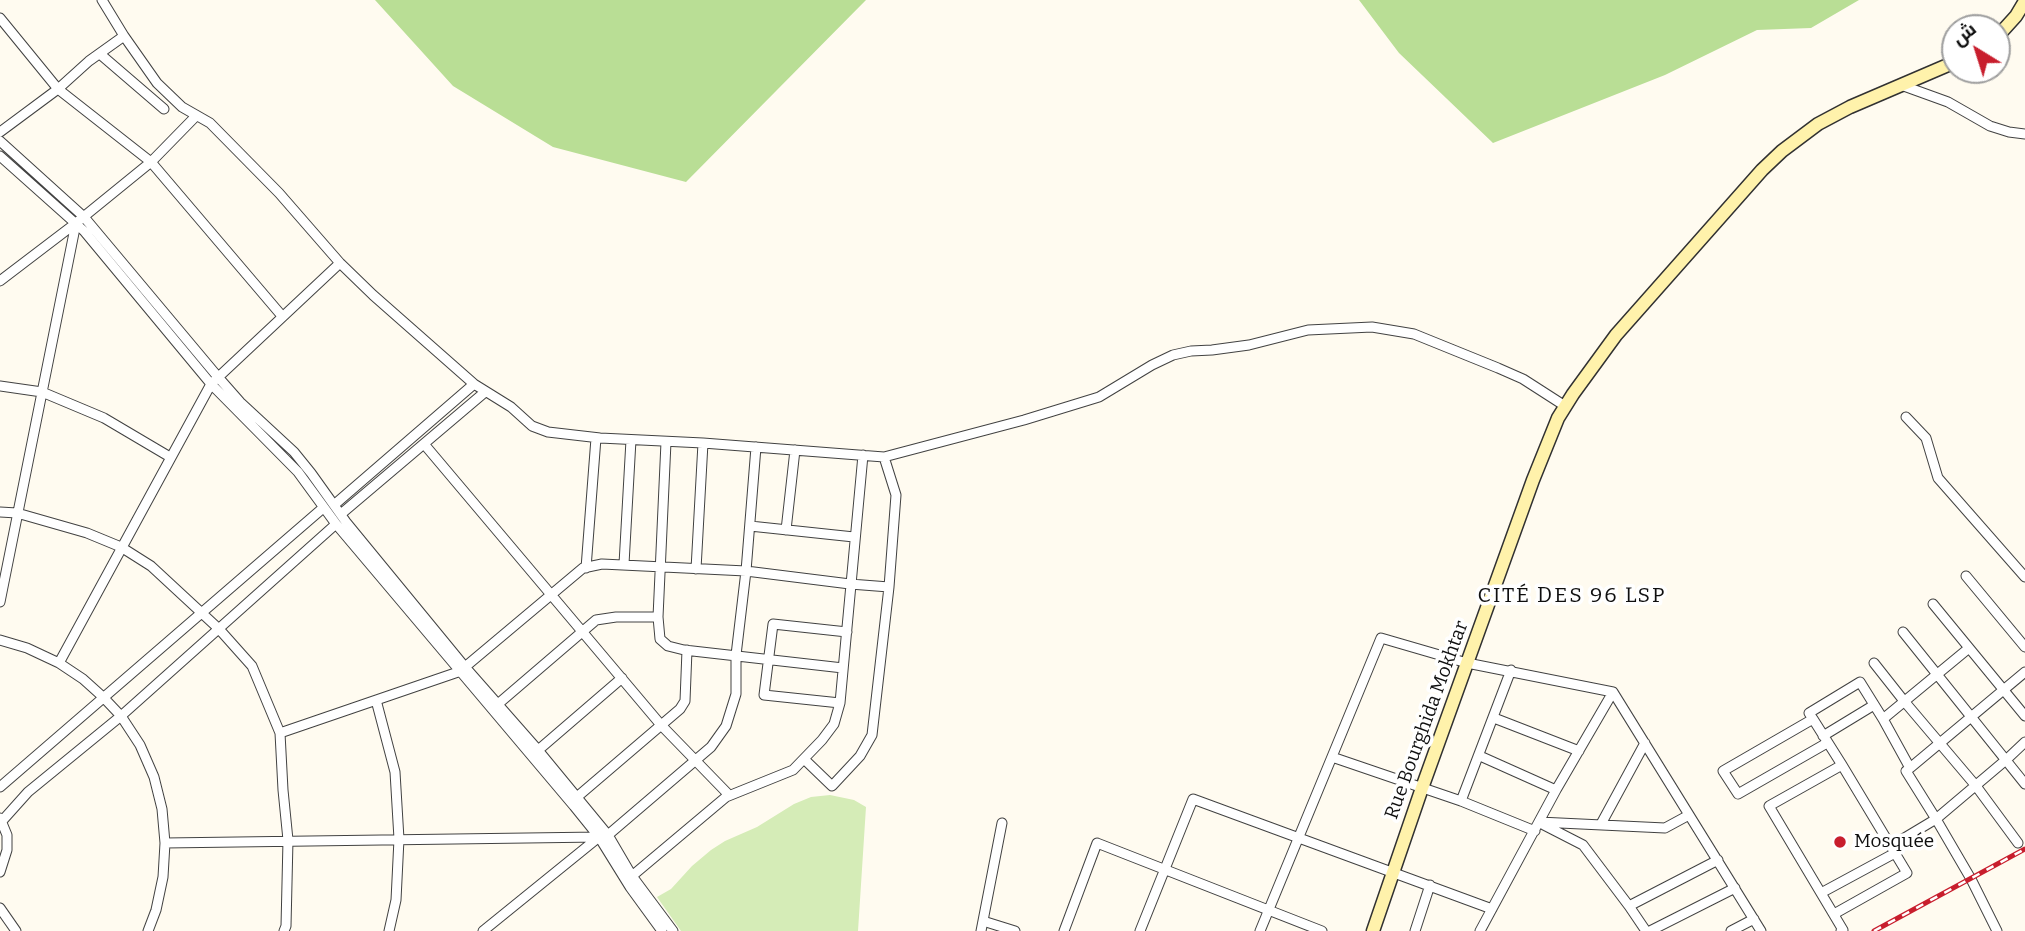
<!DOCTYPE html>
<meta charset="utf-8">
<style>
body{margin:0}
#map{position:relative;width:2025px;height:931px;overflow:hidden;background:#fffbf0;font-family:Bitter,Cairo,serif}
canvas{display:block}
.north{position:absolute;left:1941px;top:14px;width:70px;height:70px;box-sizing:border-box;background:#fff;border:2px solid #9f9f9f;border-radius:50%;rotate:322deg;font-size:19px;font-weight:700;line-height:28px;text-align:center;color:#0f0f0f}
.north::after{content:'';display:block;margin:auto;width:24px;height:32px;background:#c81e2d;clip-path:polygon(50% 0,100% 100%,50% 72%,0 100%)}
</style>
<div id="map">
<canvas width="2025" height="931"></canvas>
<div class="north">ش</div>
</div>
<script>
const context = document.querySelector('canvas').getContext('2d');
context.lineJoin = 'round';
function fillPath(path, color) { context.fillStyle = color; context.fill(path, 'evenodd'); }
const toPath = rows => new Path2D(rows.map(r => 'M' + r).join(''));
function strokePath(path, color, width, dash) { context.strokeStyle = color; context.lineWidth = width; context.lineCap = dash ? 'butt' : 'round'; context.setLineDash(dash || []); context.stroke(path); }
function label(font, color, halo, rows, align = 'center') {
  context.font = font + ' Bitter,serif'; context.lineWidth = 7; context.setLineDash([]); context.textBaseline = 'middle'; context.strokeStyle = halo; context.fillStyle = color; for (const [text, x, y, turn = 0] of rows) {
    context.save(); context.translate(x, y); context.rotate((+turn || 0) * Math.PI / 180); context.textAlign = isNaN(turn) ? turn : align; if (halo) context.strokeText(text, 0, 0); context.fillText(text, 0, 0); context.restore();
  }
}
const green = toPath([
 [830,795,854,800,866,807,858,931,681,931,657,897,671,889,692,866,711,850,725,841,757,827,794,804,811,797]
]);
const forest = toPath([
 [375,0,866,0,686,182,553,147,453,86],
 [1359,0,1859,0,1811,28,1757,30,1665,75,1493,143,1399,53]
]);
const street = toPath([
 [102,0,124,36,157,83,182,107,210,123,279,193,340,263,373,295,474,384,511,407,532,426,548,432,600,438,703,443,884,457,1024,420,1099,397,1152,365,1173,355,1191,351,1212,350,1249,345,1308,330,1372,327,1414,334,1498,368,1523,379,1565,406],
 [0,18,58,89,151,162,282,316],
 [100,54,164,109],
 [1901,85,1948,102,1990,126,2009,132,2025,134],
 [0,132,58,89,89,61,124,36],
 [0,141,84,217,218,377,240,402,294,452,311,473,346,522,465,667,538,750,608,835,632,876,673,931],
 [0,156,84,231,211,384,298,472,336,524,574,806,599,837,630,887,662,931],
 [0,281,76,223,151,162,196,116],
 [0,386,42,392,104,418,170,457],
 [1906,417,1926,438,1938,478,2025,577],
 [666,442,658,617,660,639,668,646,684,650,843,668],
 [424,444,661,725,729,795],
 [334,505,474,384],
 [0,512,17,513,87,533,121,547,151,566,219,629,252,666,280,733,283,790,288,840,286,926,284,931],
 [341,514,485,392],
 [750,526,854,537],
 [786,530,795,450],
 [624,564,631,440],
 [586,568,596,438],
 [696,569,703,443],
 [1966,576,2025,647],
 [0,602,76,223],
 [1933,604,2025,716],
 [1903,632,2025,784],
 [0,640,27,648,59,663,83,679,103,697,121,716,140,745,154,777,162,809,165,843,163,877,156,910,148,931],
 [1969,648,1883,719,1910,768,1906,771,1936,819,1971,879,1997,931],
 [59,663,211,384,340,263],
 [1874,663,1904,701,1976,786,2018,843],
 [465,667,583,568,602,564,746,571,850,584,889,587],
 [376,700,395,772,399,839,396,900,389,931],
 [840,703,764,695,773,624,847,632],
 [498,704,596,620,616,617,658,617],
 [1494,718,1579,751],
 [1813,719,1809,713,1860,682,1883,719],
 [280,733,461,671],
 [1823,736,1874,705],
 [1827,743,1738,794,1723,771,1813,719,1842,765,1907,873,1834,914],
 [536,752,622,678],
 [1480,756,1556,790],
 [1332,757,1461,801,1535,831],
 [804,759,832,786,860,756,872,735,889,587,896,495,884,457],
 [1910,768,2025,672],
 [0,787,323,508],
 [577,797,680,709,685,701,687,650],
 [1461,801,1511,670],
 [0,818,7,835,7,850,0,872],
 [2,821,28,792,121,716,336,524],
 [1539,822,1665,828,1689,815],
 [1601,824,1645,743],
 [1544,825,1583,845,1629,906],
 [608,835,711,747,726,726,736,694,736,655,746,571,756,447],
 [165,843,599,837],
 [1891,846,1936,819,2007,759,2025,742],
 [632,876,726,797,793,770,822,740,834,724,840,703,863,455],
 [1821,893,1895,853],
 [0,908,16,931],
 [983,921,1015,931],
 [483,931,599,837],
 [981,931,1002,823],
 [1064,931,1097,843,1322,931],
 [1140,931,1193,799,1492,909],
 [1260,931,1381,638,1467,663,1613,692,1761,931],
 [1415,931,1430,885],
 [1480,931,1556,790,1613,692],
 [1646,931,1629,906,1718,860],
 [1650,931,1735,888],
 [1731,931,1754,919],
 [1841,931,1843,930,1769,806,1842,765]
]);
const secondary = toPath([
 [1997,37,2016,16,2025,1],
 [1373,931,1422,788,1533,480,1558,418,1573,394,1616,335,1762,170,1782,151,1818,124,1850,107,1955,62]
]);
const rail = toPath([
 [1874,931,2025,849]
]);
const markers = [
 [1840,842,7,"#c81e2d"]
];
const streetNames = [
 ["Rue Bourghida Mokhtar",1427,720,-70]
];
const poiNames = [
 ["Mosquée",1854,842]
];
const neighbourhoodNames = [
 ["CITÉ DES 96 LSP",1572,596]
];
fillPath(green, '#d5ecb7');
fillPath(forest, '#b9de95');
strokePath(street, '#424242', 11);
strokePath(secondary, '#313131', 15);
strokePath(street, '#fff', 9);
strokePath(secondary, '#fff2ab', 12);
strokePath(rail, '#c81e2d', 5);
strokePath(rail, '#fff', 2.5, [8]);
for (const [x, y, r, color] of markers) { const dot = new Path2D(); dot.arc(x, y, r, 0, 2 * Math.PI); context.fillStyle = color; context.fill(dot); strokePath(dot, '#fff', 2.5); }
label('19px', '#0f0f0f', '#fff', streetNames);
label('19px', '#0f0f0f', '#fff', poiNames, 'left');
context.letterSpacing = '2px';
label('21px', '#0f0f0f', '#fff', neighbourhoodNames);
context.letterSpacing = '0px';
</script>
